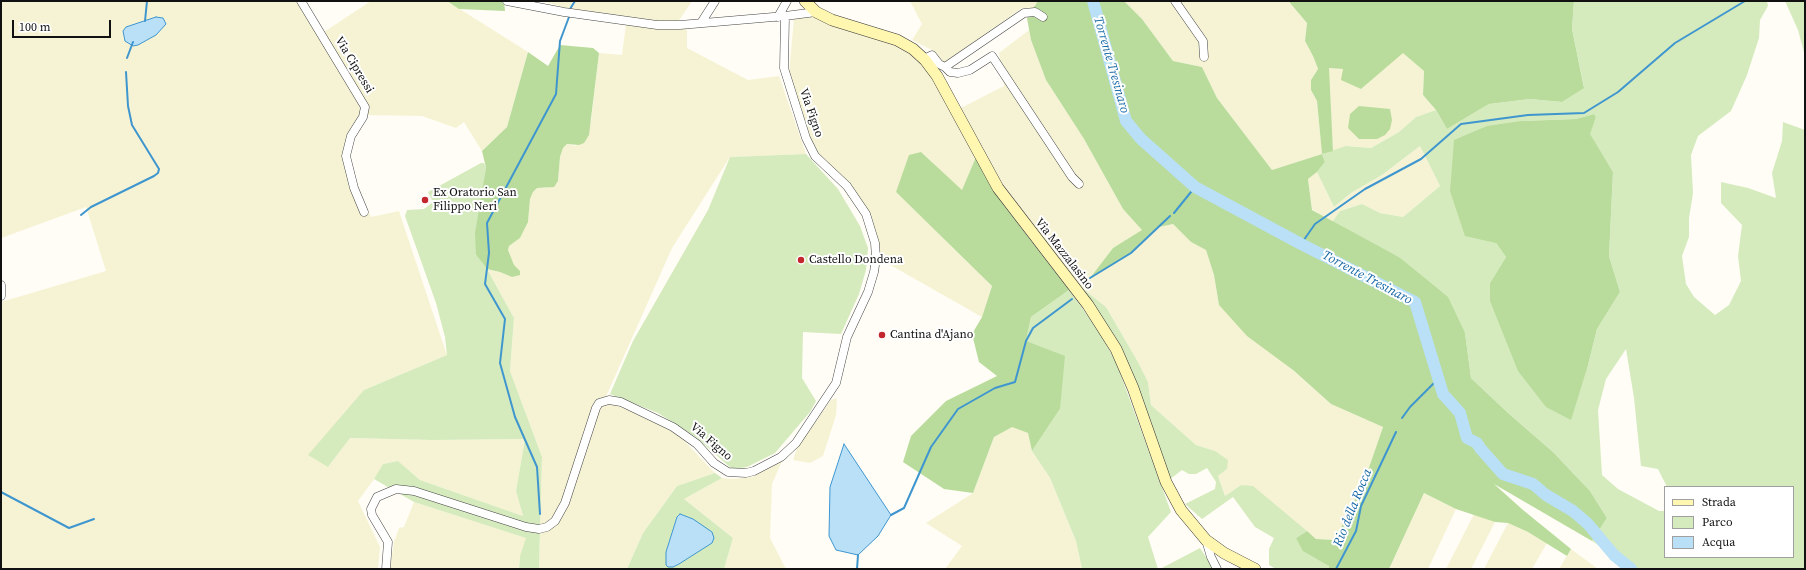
<!DOCTYPE html>
<style>
body{margin:0}
#map{position:relative;width:1806px;height:570px;overflow:hidden;background:#fffdf5;font-family:"Source Serif 4",serif}
canvas{display:block}
.frame{position:absolute;inset:0;border:2px solid #111;pointer-events:none}
.legend{position:absolute;left:1664px;top:486px;width:130px;height:72px;box-sizing:border-box;background:#fff;border:1px solid #a0a0a0;margin:0;padding:5px 7px;list-style:none;font-size:12px;color:#111}
.legend li{display:flex;align-items:center;gap:8px;height:20px}
.legend b{width:20px;border:1px solid #a0a0a0}
.scale{position:absolute;left:12px;top:20px;width:99px;height:18px;box-sizing:border-box;border:2px solid #111;border-top:0;padding-left:5px;font-size:12px;line-height:14px;white-space:nowrap;color:#111;-webkit-text-stroke:3px #fff;paint-order:stroke}
</style>
<div id="map">
<canvas width="1806" height="570"></canvas>
<div class="frame"></div>
<ul class="legend">
<li><b style="height:5px;background:#fff6b0"></b>Strada</li>
<li><b style="height:11px;background:#d5ebbd"></b>Parco</li>
<li><b style="height:11px;background:#b9e0f7"></b>Acqua</li>
</ul>
<div class="scale">100 m</div>
</div>
<script>
const context = document.querySelector('canvas').getContext('2d');
context.lineJoin = 'round';
function fillPath(path, color) { context.fillStyle = color; context.fill(path, 'evenodd'); }
const toPath = rows => new Path2D(rows.map(r => 'M' + r).join(''));
function strokePath(path, color, width, dash) { context.strokeStyle = color; context.lineWidth = width; context.lineCap = dash ? 'butt' : 'round'; context.setLineDash(dash || []); context.stroke(path); }
function label(font, color, halo, rows, align = 'center') {
  context.font = font + ' "Source Serif 4",serif'; context.lineWidth = 4; context.setLineDash([]); context.textBaseline = 'middle'; context.strokeStyle = halo; context.fillStyle = color; for (const [text, x, y, turn = 0] of rows) {
    context.save(); context.translate(x, y); context.rotate((+turn || 0) * Math.PI / 180); context.textAlign = isNaN(turn) ? turn : align; if (halo) context.strokeText(text, 0, 0); context.fillText(text, 0, 0); context.restore();
  }
}
const farmland = toPath([
 [1,1,304,1,324,32,371,1,447,1,528,52,507,127,482,151,464,122,456,128,422,116,368,115,356,129,350,146,348,164,371,217,399,211,447,355,364,390,328,467,350,438,432,440,525,439,516,491,523,516,420,480,398,461,383,464,377,475,358,501,380,547,378,569,1,569,1,302,106,271,86,207,4,237,1,239],
 [543,1,692,1,678,22,661,22,574,11],
 [910,1,1038,1,1038,2,1034,9,1022,8,943,64,934,51,912,40,922,24],
 [1124,1,1290,1,1290,3,1307,23,1305,41,1313,56,1318,69,1311,80,1311,90,1317,101,1322,154,1272,170,1217,98,1202,67,1173,61,1142,19],
 [813,16,889,41,914,55,930,72,976,157,962,191,921,152,896,192,992,286,982,317,878,258,871,218,863,203,851,185,819,155,812,145,789,75,794,18],
 [626,24,687,27,687,48,748,80,779,76,806,154,730,157,672,248,604,401,669,425,715,473,677,486,643,533,627,569,539,569,542,457,510,371,514,318,487,269,500,272,507,275,514,265,508,250,509,246,520,238,528,222,530,199,533,192,537,188,547,188,558,181,560,157,563,148,567,144,576,146,591,122,599,53,622,55],
 [1029,30,1031,40,1046,80,1084,139,1123,209,1143,230,1113,248,1091,277,1131,253,1159,227,1173,224,1191,242,1206,250,1214,275,1219,305,1331,404,1383,427,1365,479,1335,540,1316,539,1253,487,1241,485,1225,496,1218,476,1227,469,1215,451,1196,445,1151,405,1148,382,1138,362,1106,307,1078,285,1001,182,961,108,1004,86,999,53],
 [1403,52,1424,71,1423,95,1436,110,1416,117,1399,132,1371,148,1347,146,1333,151,1328,68,1343,69,1361,89],
 [1420,146,1440,186,1403,217,1380,213,1362,204,1340,211,1332,222,1312,209,1308,179,1317,172,1334,207,1351,193,1382,175],
 [837,398,836,415,823,456,810,463,793,460,798,446,831,400],
 [1012,426,1028,433,1032,451,1050,478,1076,541,1082,569,945,569,962,546,926,523,973,493,994,437],
 [782,461,772,484,770,538,786,569,724,569,733,538,684,499,722,478,731,479,752,477],
 [1424,493,1456,509,1428,569,1389,569],
 [414,502,527,538,520,556,519,569,390,569,394,542,399,528,404,527],
 [1474,514,1495,522,1471,569,1446,569],
 [1508,523,1528,532,1547,543,1532,569,1484,569],
 [1571,549,1598,569,1559,569]
]);
const green = toPath([
 [1574,1,1767,1,1768,6,1760,20,1759,38,1747,75,1731,111,1698,136,1691,155,1693,193,1689,218,1689,237,1682,256,1686,284,1694,297,1715,315,1729,305,1741,281,1738,256,1742,225,1721,203,1721,182,1748,188,1776,198,1772,173,1782,141,1783,122,1805,130,1805,569,1631,569,1614,555,1592,541,1607,518,1590,491,1553,452,1508,413,1471,378,1465,333,1399,257,1332,222,1340,211,1362,204,1380,213,1403,217,1440,186,1420,146,1382,175,1351,193,1334,207,1317,172,1325,162,1322,154,1346,146,1371,148,1399,132,1416,117,1436,110,1447,129,1489,104,1530,99,1562,102,1584,87,1572,29],
 [1594,114,1596,117,1589,134,1613,172,1609,256,1620,292,1597,329,1588,365,1490,283,1506,257,1496,243,1521,121,1576,119],
 [1626,349,1634,398,1641,466,1658,469,1667,487,1793,487,1793,557,1665,557,1665,511,1659,511,1618,489,1602,475,1598,410,1606,379],
 [1785,1,1805,1,1805,56,1798,30],
 [806,154,838,189,860,226,868,248,866,270,859,294,841,334,803,332,802,378,816,401,810,412,775,453,747,467,732,469,696,437,658,413,610,394,633,341,708,210,730,157],
 [481,163,484,163,486,168,476,255,487,269,514,318,510,371,542,457,539,569,519,569,520,556,526,538,414,502,374,479,383,464,398,461,420,480,523,516,516,491,525,439,432,440,350,438,328,467,308,455,364,390,447,355,445,337,436,303,405,216,407,210,424,209,433,202,428,192],
 [1078,285,1106,307,1138,362,1148,382,1151,405,1196,445,1215,451,1228,460,1227,469,1218,476,1225,496,1241,485,1253,486,1307,531,1296,538,1329,566,1328,569,1276,569,1269,565,1269,549,1274,538,1255,527,1233,497,1202,519,1185,504,1215,489,1216,482,1207,468,1196,474,1189,474,1182,470,1169,480,1137,388],
 [1069,290,1098,330,1116,362,1171,512,1148,537,1158,569,1082,569,1076,541,1050,478,1032,451,1060,409,1026,341,1031,317],
 [715,473,722,478,684,499,733,538,724,569,627,569,643,533,677,486],
 [677,517,712,543,673,567,666,552],
 [1200,548,1214,569,1160,569]
]);
const forest = toPath([
 [447,1,504,1,505,11,459,9],
 [1038,1,1124,1,1142,19,1173,61,1202,67,1217,98,1272,170,1322,154,1317,101,1311,90,1311,80,1318,69,1313,56,1305,41,1307,23,1290,3,1290,1,1574,1,1572,29,1584,88,1562,102,1530,99,1489,104,1447,129,1436,110,1423,95,1424,71,1403,53,1361,89,1341,80,1343,69,1329,68,1333,151,1322,154,1325,162,1317,172,1308,179,1312,210,1399,257,1448,297,1465,333,1471,378,1508,413,1553,452,1590,491,1607,518,1592,541,1494,484,1523,510,1571,549,1567,556,1528,532,1508,523,1495,522,1456,509,1424,493,1389,569,1328,569,1329,566,1303,551,1296,538,1307,531,1316,539,1335,540,1365,479,1383,427,1331,404,1293,370,1247,336,1219,305,1214,275,1206,250,1191,242,1173,224,1159,227,1131,253,1090,278,1113,248,1142,230,1123,209,1084,139,1046,80,1031,40,1027,18],
 [560,45,593,48,599,53,589,135,584,143,579,145,567,144,563,148,560,157,558,181,554,187,537,188,533,192,530,199,528,222,520,238,509,246,508,250,514,265,520,271,520,275,512,277,500,272,487,269,476,255,475,233,486,168,482,151,507,127,528,52,548,66],
 [1359,106,1390,109,1392,120,1390,129,1385,135,1377,139,1359,139,1348,128,1350,114],
 [1594,114,1596,117,1590,134,1613,172,1609,256,1620,292,1597,329,1588,365,1571,420,1546,407,1518,371,1490,301,1490,283,1506,257,1496,243,1465,236,1450,191,1452,166,1454,140,1487,126,1521,121,1576,119],
 [921,152,962,190,976,157,1005,207,1069,290,1031,317,1026,341,1065,356,1060,409,1032,451,1028,433,1012,427,994,437,973,493,944,489,903,462,911,436,946,401,997,376,979,362,972,334,982,317,992,286,896,192,909,155]
]);
const water = toPath([
 [156,17,163,18,166,24,156,35,138,45,133,46,125,41,123,31,126,27,156,17],
 [844,444,891,515,878,536,858,555,836,550,829,536,830,487,844,444],
 [680,514,693,519,712,532,714,538,712,543,679,564,673,567,668,567,666,565,666,552,677,517,680,514]
]);
const stream = toPath([
 [570,9,575,1],
 [145,21,147,1],
 [127,58,133,42],
 [1174,213,1195,187],
 [81,215,91,207,154,176,158,173,159,169,132,125,128,106,126,72],
 [1301,244,1315,224,1365,189,1421,159,1461,124,1528,115,1584,113,1618,92,1675,43,1745,1],
 [1090,278,1131,253,1170,216],
 [1402,418,1410,407,1438,379],
 [1,492,69,528,94,519],
 [540,514,537,467,515,417,500,363,505,319,485,284,489,253,487,223,556,94,560,41,569,17],
 [891,515,904,508,931,447,958,409,995,388,1015,382,1026,341,1033,328,1072,299],
 [857,569,858,555],
 [1336,569,1356,531,1361,506,1396,432]
]);
const river = toPath([
 [1093,1,1126,121,1141,139,1195,187,1301,244,1415,302,1443,394,1460,413,1467,438,1477,443,1480,448,1503,474,1533,484,1546,495,1573,511,1588,524,1614,555,1631,569]
]);
const street = toPath([
 [301,1,365,107,363,117,351,136,346,156,354,188,364,212],
 [507,1,564,12,657,25,680,25,785,16,816,12],
 [1175,1,1203,41,1204,57],
 [778,17,787,1],
 [701,23,715,1],
 [924,59,932,55,939,64,945,67,1024,13,1035,12,1043,17],
 [945,67,950,72,958,73,970,70,992,56,1072,177,1079,184],
 [1,285,1,296],
 [1206,540,1211,557,1217,569],
 [386,569,388,542,372,515,371,509,377,497,396,489,414,491,526,527,539,529,547,527,555,521,565,503,596,408,599,403,609,400,621,402,673,427,697,444,714,463,728,472,746,473,754,471,781,457,796,443,836,383,847,337,868,292,874,272,876,258,875,243,866,214,847,186,815,156,806,138,784,68,785,16]
]);
const secondary = toPath([
 [805,1,816,12,832,20,897,40,913,49,925,60,937,76,998,188,1088,305,1116,349,1133,388,1166,482,1181,510,1206,540,1224,553,1255,569]
]);
const markers = [
 [425,200,4,"#c4262e"],
 [801,260,4,"#c4262e"],
 [882,335,4,"#c4262e"]
];
const streetNames = [
 ["Via Cipressi",354,65,59],
 ["Via Figno",811,113,71],
 ["Via Mazzalasino",1064,254,52],
 ["Via Figno",711,442,41]
];
const poiNames = [
 ["Ex Oratorio San",433,193],
 ["Filippo Neri",433,207],
 ["Castello Dondena",809,260],
 ["Cantina d'Ajano",890,335]
];
const waterNames = [
 ["Torrente Tresinaro",1111,65,74],
 ["Torrente Tresinaro",1367,278,28],
 ["Rio della Rocca",1353,508,-68]
];
fillPath(farmland, '#f6f3d4');
fillPath(green, '#d5ebbd');
fillPath(forest, '#b9dc9c');
fillPath(water, '#b9e0f7');
strokePath(water, '#3f96cf', 1);
strokePath(stream, '#3f96cf', 2);
strokePath(river, '#b9e0f7', 12);
strokePath(street, '#444', 9);
strokePath(secondary, '#333', 12);
strokePath(street, '#fff', 8);
strokePath(secondary, '#fff6b0', 11);
for (const [x, y, r, color] of markers) { const dot = new Path2D(); dot.arc(x, y, r, 0, 2 * Math.PI); context.fillStyle = color; context.fill(dot); strokePath(dot, '#fff', 1.5); }
label('12px', '#111', '#fff', streetNames);
label('12px', '#111', '#fff', poiNames, 'left');
label('italic 13px', '#1768a6', '#fff', waterNames);
</script>
